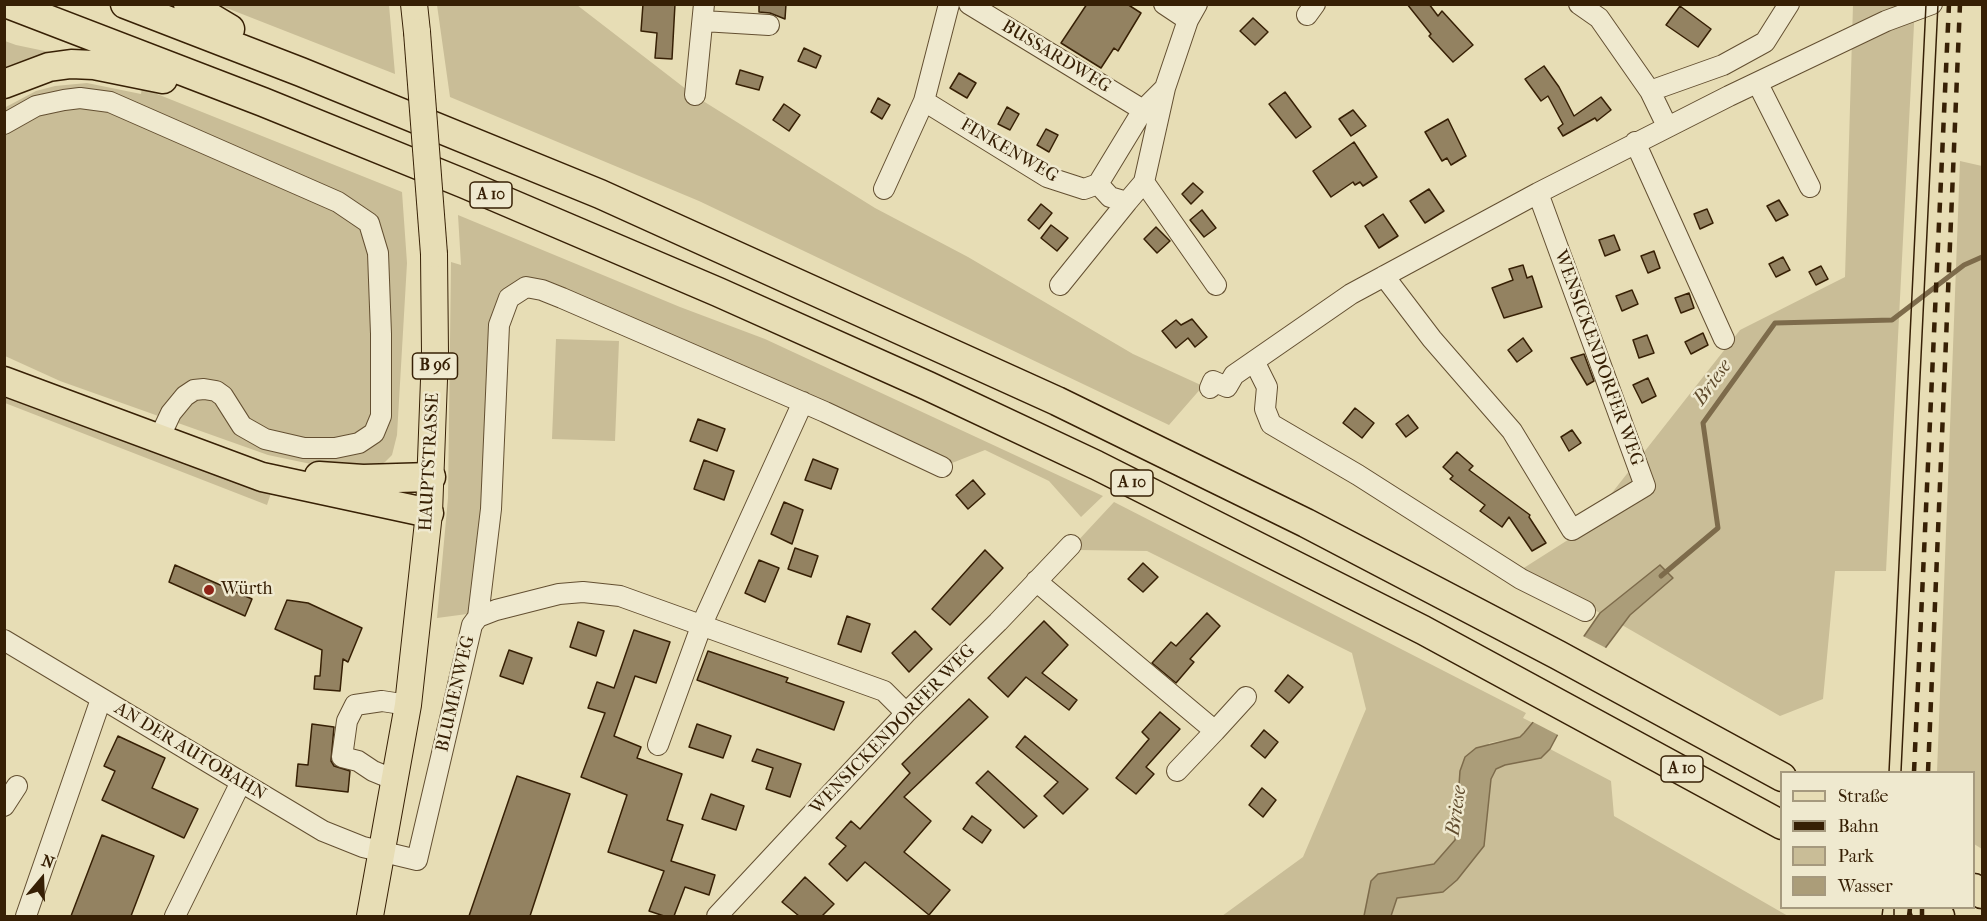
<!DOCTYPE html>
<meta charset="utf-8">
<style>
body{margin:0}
#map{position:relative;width:1987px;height:921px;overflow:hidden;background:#e7ddb5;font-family:"IM FELL French Canon",serif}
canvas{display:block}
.frame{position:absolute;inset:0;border:6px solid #372005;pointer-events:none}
.legend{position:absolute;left:1780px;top:771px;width:195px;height:138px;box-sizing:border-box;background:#efe9cf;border:2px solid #a5997e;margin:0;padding:8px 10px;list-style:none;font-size:18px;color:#372005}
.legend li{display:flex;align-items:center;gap:12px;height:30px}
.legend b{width:30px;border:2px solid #a5997e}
.north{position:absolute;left:12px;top:849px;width:60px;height:60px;-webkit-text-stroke:4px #efe9cf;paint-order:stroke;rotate:19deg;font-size:16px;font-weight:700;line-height:24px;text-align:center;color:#372005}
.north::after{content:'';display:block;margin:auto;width:21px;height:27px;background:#372005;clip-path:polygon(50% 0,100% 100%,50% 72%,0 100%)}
</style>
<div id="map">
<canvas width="1987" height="921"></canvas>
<div class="frame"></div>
<ul class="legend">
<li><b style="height:8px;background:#e7ddb5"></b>Straße</li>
<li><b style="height:8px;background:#372005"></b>Bahn</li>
<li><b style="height:16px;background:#c9bd97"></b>Park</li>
<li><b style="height:16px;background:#ab9d79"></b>Wasser</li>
</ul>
<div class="north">N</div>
</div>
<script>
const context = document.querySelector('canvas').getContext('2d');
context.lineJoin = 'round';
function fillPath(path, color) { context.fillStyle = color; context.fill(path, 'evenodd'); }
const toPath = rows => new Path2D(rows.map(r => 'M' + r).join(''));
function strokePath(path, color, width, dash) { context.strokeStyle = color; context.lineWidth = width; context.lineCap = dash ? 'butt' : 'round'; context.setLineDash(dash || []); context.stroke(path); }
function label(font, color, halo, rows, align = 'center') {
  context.font = font + ' "IM FELL French Canon",serif'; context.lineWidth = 5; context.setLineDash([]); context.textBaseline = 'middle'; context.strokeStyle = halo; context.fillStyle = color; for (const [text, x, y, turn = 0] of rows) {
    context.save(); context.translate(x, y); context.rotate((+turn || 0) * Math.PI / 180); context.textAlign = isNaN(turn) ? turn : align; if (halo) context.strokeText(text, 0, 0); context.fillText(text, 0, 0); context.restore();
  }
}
const green = toPath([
 [219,5,389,5,395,74],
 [437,5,577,5,695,96,875,208,968,257,1133,354,1203,386,1169,425,699,201,450,97],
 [1853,5,1915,5,1886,571,1835,571,1823,699,1780,716,1622,625,1630,615,1611,604,1600,613,1519,571,1582,531,1740,330,1845,277],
 [5,41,16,45,59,54,5,70],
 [87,83,141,94,142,88,402,192,407,263,397,435,392,455,385,462,379,465,330,468,268,455,60,381,5,356,4,108,36,91,55,86],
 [1960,161,1982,166,1982,849,1974,844,1974,772,1937,772],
 [458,215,680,307,765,339,1103,496,1081,517,1049,481,985,450,952,463,946,472,535,291,507,310,482,612,437,618,448,498,451,262,461,265],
 [556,339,619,341,615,441,552,439],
 [4,390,271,493,267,505,5,403],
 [1114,502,1526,713,1523,718,1533,723,1520,737,1489,743,1455,840,1434,864,1378,874,1371,881,1364,916,1222,916,1303,857,1366,709,1352,653,1147,551,1079,550,1074,545],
 [1550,749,1611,781,1614,816,1788,916,1391,916,1397,898,1411,896,1483,846,1491,779,1496,769,1505,765,1541,758]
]);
const water = toPath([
 [1660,565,1673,578,1630,615,1600,655,1550,749,1541,758,1505,765,1496,769,1491,779,1484,846,1457,880,1443,892,1397,898,1391,916,1364,916,1371,881,1378,874,1434,864,1455,840,1460,771,1465,757,1476,748,1520,737,1524,733,1539,715,1580,642,1600,613,1660,565]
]);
const pier = toPath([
 [1581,635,1608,649,1560,736,1531,721]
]);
const stream = toPath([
 [1661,576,1718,528,1703,423,1775,323,1892,320,1964,265,1982,257]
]);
const building = toPath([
 [643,4,675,4,672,59,655,58,657,33,641,31,643,4],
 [759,4,786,4,785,19,770,13,759,12,759,4],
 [1087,4,1127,4,1141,13,1118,51,1114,48,1101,68,1061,43,1087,4],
 [1407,4,1429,4,1438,16,1442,11,1473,45,1453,62,1429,36,1431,34,1407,4],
 [1680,6,1711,29,1698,47,1666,25,1680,6],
 [1253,18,1268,32,1255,45,1240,31,1253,18],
 [804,48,821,56,816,68,798,61,804,48],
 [1544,66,1559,87,1574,116,1601,97,1611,110,1597,121,1595,118,1563,136,1558,128,1563,124,1548,96,1541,101,1525,79,1544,66],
 [740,70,763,77,759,90,736,84,740,70],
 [959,73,976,83,967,98,950,88,959,73],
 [1285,92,1311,127,1296,138,1269,104,1285,92],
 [878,98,890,105,882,119,871,112,878,98],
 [784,104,800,115,789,131,773,120,784,104],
 [1007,107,1019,114,1010,130,998,124,1007,107],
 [1353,110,1366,126,1351,136,1339,119,1353,110],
 [1448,119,1466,156,1451,165,1447,158,1442,161,1425,132,1448,119],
 [1046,129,1058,135,1049,152,1037,145,1046,129],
 [1354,142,1377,177,1363,186,1360,182,1355,185,1353,182,1331,197,1313,171,1354,142],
 [1193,183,1203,192,1191,204,1182,194,1193,183],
 [1429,189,1444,211,1425,223,1410,201,1429,189],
 [1779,200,1788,215,1776,221,1767,206,1779,200],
 [1041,204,1052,213,1039,229,1028,220,1041,204],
 [1707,209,1713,223,1700,229,1694,214,1707,209],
 [1202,210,1216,228,1204,237,1190,220,1202,210],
 [1383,214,1398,236,1379,248,1365,226,1383,214],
 [1051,225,1068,238,1057,251,1041,238,1051,225],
 [1156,227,1170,241,1157,253,1144,239,1156,227],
 [1614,235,1620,250,1605,256,1599,240,1614,235],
 [1654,251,1660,268,1648,273,1641,256,1654,251],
 [1783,257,1790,270,1776,277,1769,264,1783,257],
 [1523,265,1527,278,1532,276,1542,307,1504,318,1492,288,1513,280,1509,269,1523,265],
 [1821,266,1828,279,1816,285,1809,272,1821,266],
 [1632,290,1638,304,1622,311,1616,296,1632,290],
 [1689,293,1694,308,1681,313,1675,298,1689,293],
 [1192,319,1207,337,1195,347,1188,338,1176,348,1162,331,1176,320,1181,325,1192,319],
 [1703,333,1708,345,1691,354,1685,342,1703,333],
 [1647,335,1654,353,1639,358,1633,340,1647,335],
 [1523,338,1532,351,1517,362,1508,350,1523,338],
 [1584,354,1594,381,1587,385,1571,358,1584,354],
 [1648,378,1656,396,1642,403,1633,385,1648,378],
 [1355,408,1374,423,1362,438,1343,423,1355,408],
 [1408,415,1418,428,1406,437,1396,424,1408,415],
 [698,419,725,429,717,451,690,441,698,419],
 [1572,430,1581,443,1569,451,1561,437,1572,430],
 [1457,452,1473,466,1469,470,1530,515,1529,517,1546,543,1532,551,1509,517,1502,527,1480,511,1485,505,1450,479,1453,476,1443,467,1457,452],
 [813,459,838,469,831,489,805,480,813,459],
 [704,460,734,471,724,500,694,489,704,460],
 [973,480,985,494,968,509,956,495,973,480],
 [784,502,803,510,792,544,771,534,784,502],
 [795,548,818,556,811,577,788,569,795,548],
 [985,550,1003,568,950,625,932,609,985,550],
 [759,560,779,568,765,602,745,593,759,560],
 [1143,563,1158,577,1143,592,1128,579,1143,563],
 [175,565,252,599,245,616,169,582,175,565],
 [287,600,308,603,362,628,348,662,343,659,340,691,314,689,315,676,320,676,322,650,275,629,287,600],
 [1207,613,1220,626,1190,659,1194,662,1176,683,1152,663,1171,642,1176,646,1207,613],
 [847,616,870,624,861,652,838,644,847,616],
 [1044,621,1068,645,1042,673,1077,700,1069,710,1026,677,1008,697,988,678,1044,621],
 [578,622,604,631,596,656,570,647,578,622],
 [634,630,670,642,656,683,635,676,614,736,641,747,637,758,682,774,667,820,683,825,671,861,715,875,709,895,685,887,674,916,664,916,649,911,664,871,608,852,627,795,581,777,605,713,588,708,597,682,614,688,634,630],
 [915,631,932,649,909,672,892,653,915,631],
 [509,650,532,658,523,684,500,676,509,650],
 [708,651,788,678,786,682,844,702,834,730,697,680,708,651],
 [1288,675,1303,687,1289,703,1275,691,1288,675],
 [969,699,988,717,904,797,931,821,904,852,950,890,929,915,865,862,847,881,829,864,846,846,836,838,851,821,860,829,910,773,902,764,969,699],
 [1160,712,1180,729,1146,767,1154,774,1136,794,1116,778,1149,739,1142,732,1160,712],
 [312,724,334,727,331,761,334,766,350,771,348,792,296,786,298,764,308,765,312,724],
 [697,724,731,736,723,758,689,747,697,724],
 [1264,730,1278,742,1265,758,1251,746,1264,730],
 [118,736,165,758,152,788,198,809,184,838,102,800,115,771,104,766,118,736],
 [1025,736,1088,789,1063,814,1044,796,1058,782,1016,747,1025,736],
 [757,749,801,764,790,797,766,789,773,768,752,761,757,749],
 [988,771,1037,816,1024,828,976,783,988,771],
 [517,776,570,794,530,916,469,916,517,776],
 [1262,788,1276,800,1263,817,1249,805,1262,788],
 [711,794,744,806,736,830,702,819,711,794],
 [972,816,991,830,982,843,963,829,972,816],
 [102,835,154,856,131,916,71,916,102,835],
 [805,877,834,904,822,916,799,916,782,902,805,877]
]);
const minor = toPath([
 [969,4,1143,110],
 [1164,4,1188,20],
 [1579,4,1599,18,1650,91,1667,126],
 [1307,15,1315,4],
 [703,21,769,25],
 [1758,84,1810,187],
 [1165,88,1143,110,1098,184,1110,197,1127,202,1144,182,1165,88,1188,20,1197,4],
 [1650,91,1723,65,1765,42,1789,4],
 [695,95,704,4],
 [924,101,1047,177,1084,189,1098,184],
 [4,124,36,106,64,100,80,98,110,102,338,202,369,223,378,253,381,334,381,416,374,433,359,443,335,448,304,448,265,439,242,426,223,396,216,391,204,389,194,390,185,396,171,413,163,430],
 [1635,142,1724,339],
 [1144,182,1216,285],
 [884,189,924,101,949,4],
 [1384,276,1432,339,1512,431,1572,530,1645,486,1538,193],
 [1060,285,1127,202],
 [1254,361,1267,387,1265,409,1271,424,1358,475,1521,579,1585,611],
 [1210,388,1213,381,1227,387,1234,375,1351,294,1538,193,1729,96,1886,21,1932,4],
 [1036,581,1215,731,1246,697],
 [478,617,491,509,499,325,509,298,526,287,542,290,562,298,825,412,942,467],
 [4,640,323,831,363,847,417,860,472,625,478,617,496,610,559,594,583,592,620,596,884,691,906,713],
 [658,745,702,624,803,402],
 [1177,771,1215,731],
 [395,780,373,771,358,761,342,757,347,721,355,705,382,701,408,705],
 [4,806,17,786],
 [26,916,101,699],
 [175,916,241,782],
 [717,916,906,713,998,622,1071,545]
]);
const major = toPath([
 [414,4,417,32],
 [370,916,408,705,429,513,435,353,434,254]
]);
const highway = toPath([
 [8,4,263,102,465,184,718,292,928,386,1096,465,1423,630,1782,825],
 [125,4,301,72,600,194,1057,401,1306,523,1558,655,1782,777],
 [188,4,230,29],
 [4,84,49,67,71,64,94,65,163,79],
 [4,381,262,477,429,513],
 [319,476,363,479,431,477],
 [1974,888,1982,894],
 [1925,908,1940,916]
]);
const tram = toPath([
 [1889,772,1926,4],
 [1901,772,1938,4],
 [1882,916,1883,908],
 [1894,916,1894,908]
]);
const rail = toPath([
 [1914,772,1949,4],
 [1928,772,1960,4],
 [1909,916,1910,908],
 [1922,916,1922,908]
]);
const majorBridge = toPath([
 [417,32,434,254]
]);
const markers = [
 [209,590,6,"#8f2418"]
];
const shields = [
 [491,195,42],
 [435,366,45],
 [1132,483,42],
 [1682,769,42]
];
const shieldNames = [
 ["A 10",491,195],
 ["B 96",435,366],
 ["A 10",1132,483],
 ["A 10",1682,769]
];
const streetNames = [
 ["BUSSARDWEG",1056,57,31],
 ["FINKENWEG",1009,151,30],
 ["WENSICKENDORFER WEG",1598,358,70],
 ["HAUPTSTRASSE",430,462,-87],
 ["BLUMENWEG",456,694,-77],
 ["WENSICKENDORFER WEG",893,730,-46],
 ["AN DER AUTOBAHN",190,752,31]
];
const poiNames = [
 ["Würth",221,590]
];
const waterNames = [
 ["Briese",1713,383,-54],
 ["Briese",1457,811,-82]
];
fillPath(green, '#c9bd97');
fillPath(water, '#ab9d79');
strokePath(water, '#7d6b4b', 1.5);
fillPath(pier, '#e7ddb5');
strokePath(stream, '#7d6b4b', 5);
fillPath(building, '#938261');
strokePath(building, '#372005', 1.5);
strokePath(minor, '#634f31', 22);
strokePath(major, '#372005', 28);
strokePath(highway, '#372005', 31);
strokePath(minor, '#efe9cf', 20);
strokePath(major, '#e7ddb5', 26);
strokePath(highway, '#e7ddb5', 28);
strokePath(tram, '#372005', 1.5);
strokePath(rail, '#372005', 4.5, [10, 10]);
strokePath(majorBridge, '#372005', 28, []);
strokePath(majorBridge, '#e7ddb5', 26);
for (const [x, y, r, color] of markers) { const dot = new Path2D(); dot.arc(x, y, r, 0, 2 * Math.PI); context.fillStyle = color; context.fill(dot); strokePath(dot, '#efe9cf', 2); }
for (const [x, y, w] of shields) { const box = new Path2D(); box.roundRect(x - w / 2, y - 13, w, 26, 4.5); context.fillStyle = '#efe9cf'; context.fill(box); strokePath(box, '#372005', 1.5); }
label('bold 16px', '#372005', null, shieldNames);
label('18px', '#372005', '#efe9cf', streetNames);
label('18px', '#372005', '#efe9cf', poiNames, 'left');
label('italic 20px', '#604c2e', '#efe9cf', waterNames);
</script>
